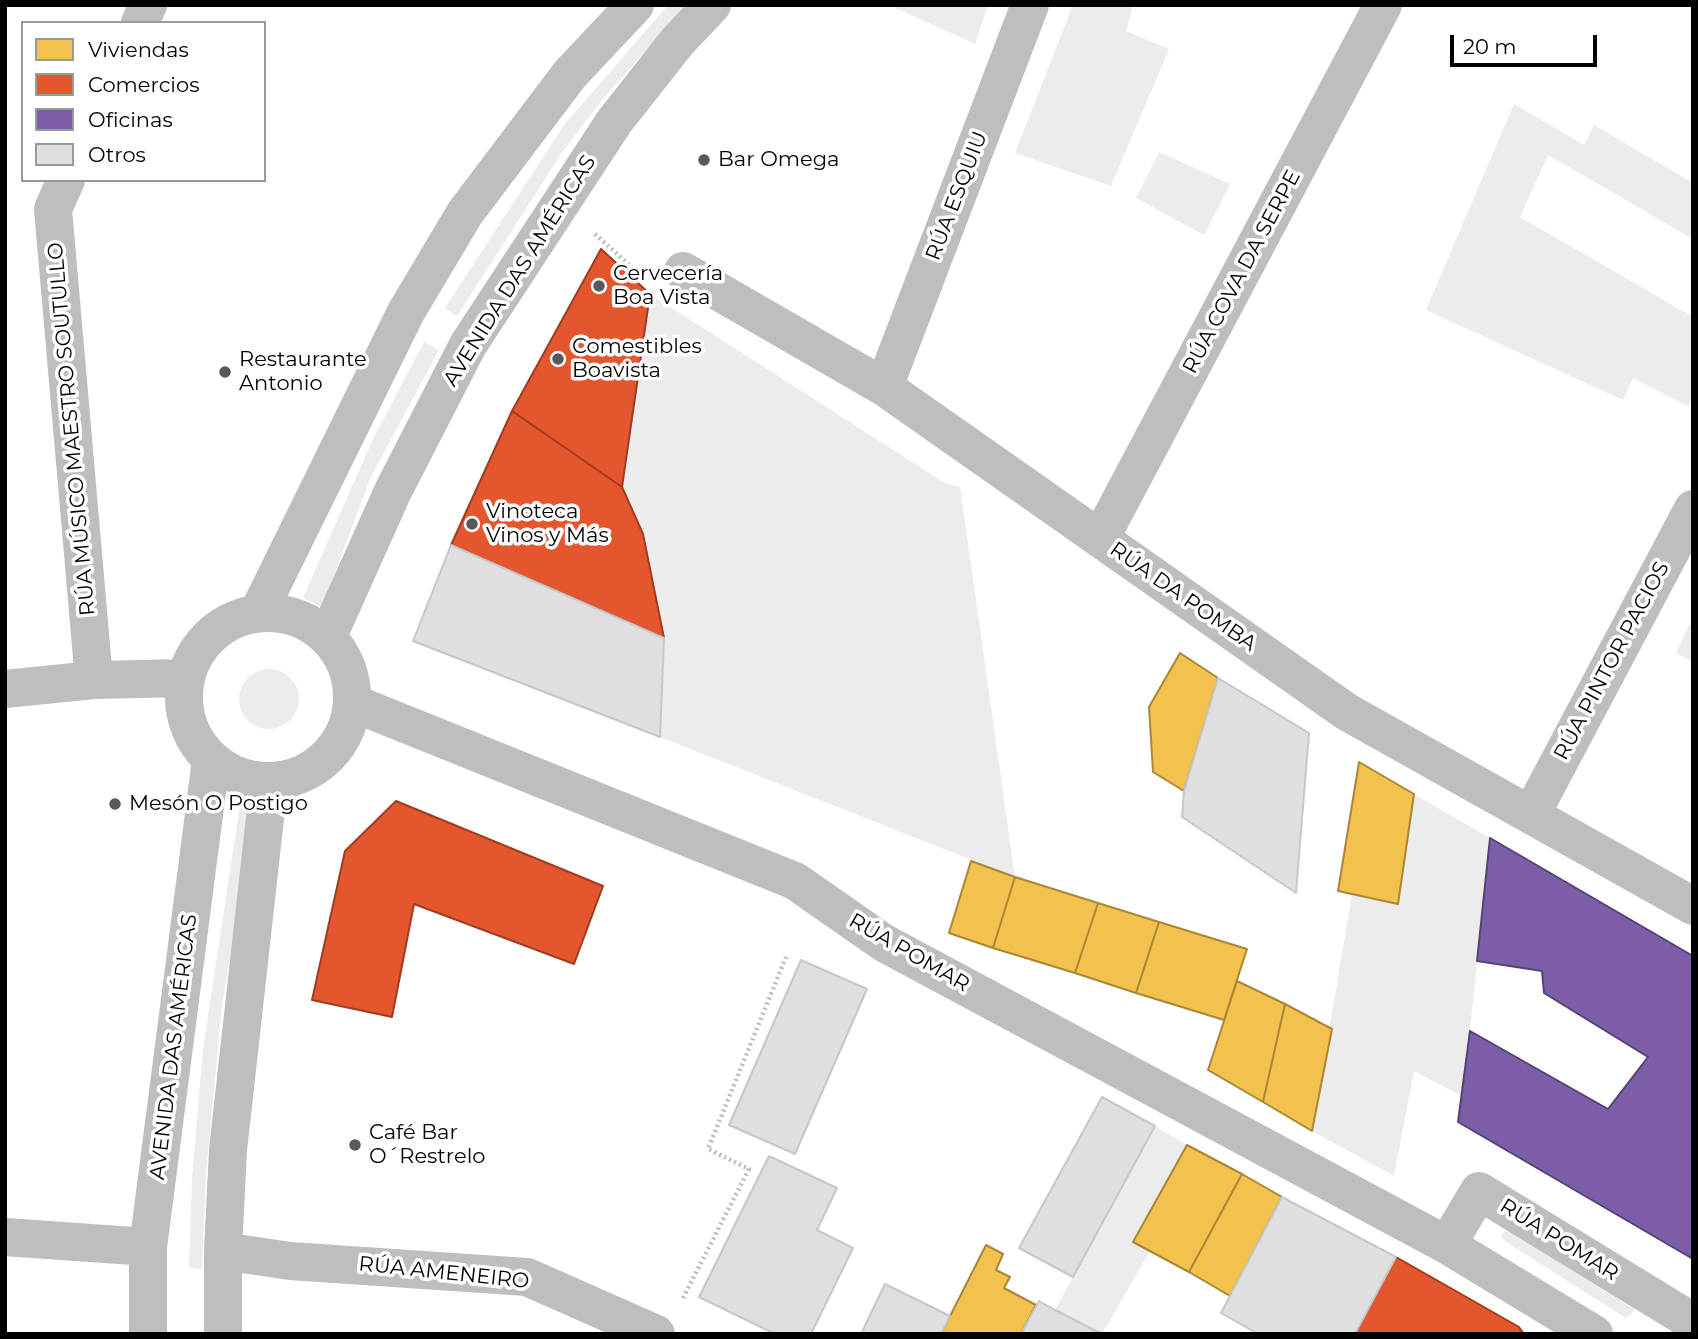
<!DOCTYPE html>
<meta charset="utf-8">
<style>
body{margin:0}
#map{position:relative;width:1698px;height:1339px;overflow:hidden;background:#fff;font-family:Montserrat,sans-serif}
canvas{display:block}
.frame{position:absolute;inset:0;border:7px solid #000;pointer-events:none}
.legend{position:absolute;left:21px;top:21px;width:245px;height:161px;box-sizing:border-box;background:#fff;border:2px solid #999;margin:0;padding:9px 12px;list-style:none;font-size:21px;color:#000}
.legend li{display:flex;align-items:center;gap:14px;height:35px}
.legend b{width:35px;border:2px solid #999}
.scale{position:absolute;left:1450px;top:35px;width:147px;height:32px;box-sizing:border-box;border:4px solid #000;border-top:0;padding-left:9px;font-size:21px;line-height:24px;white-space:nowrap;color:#000;-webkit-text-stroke:5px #fff;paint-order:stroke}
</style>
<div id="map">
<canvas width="1698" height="1339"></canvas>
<div class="frame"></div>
<ul class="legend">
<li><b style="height:19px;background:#f2c14e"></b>Viviendas</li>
<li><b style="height:19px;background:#e4572e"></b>Comercios</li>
<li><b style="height:19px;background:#7b5ea7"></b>Oficinas</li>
<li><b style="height:19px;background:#dfdfdf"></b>Otros</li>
</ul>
<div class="scale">20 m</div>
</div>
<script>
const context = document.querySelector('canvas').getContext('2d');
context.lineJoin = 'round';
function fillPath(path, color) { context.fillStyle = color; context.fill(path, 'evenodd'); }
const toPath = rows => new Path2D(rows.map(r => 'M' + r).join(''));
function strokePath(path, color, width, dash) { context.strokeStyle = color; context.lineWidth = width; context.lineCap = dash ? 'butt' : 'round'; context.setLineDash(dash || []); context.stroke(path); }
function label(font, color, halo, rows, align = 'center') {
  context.font = font + ' Montserrat,sans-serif'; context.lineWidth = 7; context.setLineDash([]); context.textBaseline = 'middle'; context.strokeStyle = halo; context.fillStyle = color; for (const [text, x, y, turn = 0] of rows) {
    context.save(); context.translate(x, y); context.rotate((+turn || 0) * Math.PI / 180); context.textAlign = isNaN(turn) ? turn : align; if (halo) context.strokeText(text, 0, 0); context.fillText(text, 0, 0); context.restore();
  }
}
const green = toPath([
 [668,5,686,5,603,99,563,151,457,316,445,308,564,125],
 [889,5,988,5,975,44],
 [1073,5,1133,5,1126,31,1169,49,1111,186,1015,153],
 [1514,104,1584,145,1594,125,1693,183,1693,239,1548,155,1520,217,1693,317,1693,397,1688,406,1633,378,1623,400,1426,310],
 [1159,152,1230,184,1204,235,1136,198],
 [650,294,945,483,960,487,1015,877,660,737,664,638,643,534,622,487],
 [424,342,439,350,371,477,322,607,303,598,373,439],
 [1693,617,1693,662,1676,653],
 '239 699a30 30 0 1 1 60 0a30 30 0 1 1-60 0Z',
 [1414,794,1490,838,1463,1097,1414,1071,1394,1176,1312,1131,1352,894],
 [240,805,259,807,241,892,222,1005,206,1174,202,1269,189,1268,192,1178,203,1049],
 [1155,1126,1187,1145,1133,1242,1150,1251,1102,1334,1055,1310],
 [1505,1231,1514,1233,1635,1310,1626,1318,1506,1242,1501,1236]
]);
const homes = toPath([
 [1180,653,1218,678,1184,791,1153,772,1149,707,1180,653],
 [1359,762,1414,794,1398,904,1338,891,1359,762],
 [971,861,1015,877,993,948,949,933,971,861],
 [1015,877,1098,903,1075,973,993,948,1015,877],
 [1098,903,1159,922,1136,993,1075,973,1098,903],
 [1159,922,1247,949,1224,1020,1136,993,1159,922],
 [1237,981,1285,1004,1263,1102,1208,1070,1237,981],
 [1285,1004,1332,1029,1312,1131,1263,1102,1285,1004],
 [1187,1145,1242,1174,1189,1272,1133,1242,1187,1145],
 [1242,1174,1282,1197,1230,1296,1189,1272,1242,1174],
 [986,1245,1003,1254,996,1270,1010,1277,1004,1288,1036,1305,1021,1334,941,1334,986,1245]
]);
const shops = toPath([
 [601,249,650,294,622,487,512,411,601,249],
 [512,411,622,487,643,534,664,638,451,545,512,411],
 [396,801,603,886,574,964,414,904,392,1017,312,1000,345,851,396,801],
 [1396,1257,1519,1327,1524,1334,1355,1334,1396,1257]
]);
const offices = toPath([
 [1490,838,1693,956,1693,1259,1458,1122,1470,1031,1608,1109,1648,1057,1544,993,1542,971,1477,961,1490,838]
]);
const building = toPath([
 [451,545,664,638,660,737,413,641,451,545],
 [1218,678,1309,733,1296,893,1182,817,1184,791,1218,678],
 [801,960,867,989,795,1154,729,1125,801,960],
 [1102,1097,1155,1126,1073,1277,1019,1248,1102,1097],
 [769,1156,837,1188,817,1230,853,1248,811,1334,775,1334,699,1297,769,1156],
 [1282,1197,1396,1257,1355,1334,1258,1334,1221,1313,1282,1197],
 [885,1284,950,1316,941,1334,861,1334,885,1284],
 [1039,1301,1055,1310,1102,1334,1021,1334,1039,1301]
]);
const path = toPath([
 [595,234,638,273],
 [683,1298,749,1169,708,1149,786,957]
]);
const minor = toPath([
 [140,23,148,5],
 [66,180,53,209,94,680],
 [683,271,884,387,1347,712,1693,906],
 [884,387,1030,5],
 [1100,539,1383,5],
 '184 697a84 84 0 1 1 168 0a84 84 0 1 1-168 0Z',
 [258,613,406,312,465,213,570,74,635,5],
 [328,636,393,491,468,345,614,122,677,42,712,5],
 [5,689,94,680,185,678],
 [353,703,795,881,884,943,1447,1245,1594,1334],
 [1532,813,1693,509],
 [5,1237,148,1247],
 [1447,1245,1479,1191,1693,1322],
 [223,1251,290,1261,527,1277,656,1334],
 [148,1334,148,1247,211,760],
 [223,1334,223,1251,228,1150,269,782]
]);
const markers = [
 [704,160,7,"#595959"],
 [599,286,7,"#595959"],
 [558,359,7,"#595959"],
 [225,372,7,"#595959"],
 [472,524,7,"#595959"],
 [115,804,7,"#595959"],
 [355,1145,7,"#595959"]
];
const poiNames = [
 ["Bar Omega",718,160],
 ["Cervecería",613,274],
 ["Boa Vista",613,298],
 ["Comestibles",572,347],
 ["Boavista",572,371],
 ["Restaurante",239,360],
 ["Antonio",239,384],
 ["Vinoteca",486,512],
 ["Vinos y Más",486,536],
 ["Mesón O Postigo",129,804],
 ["Café Bar",369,1133],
 ["O´Restrelo",369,1157]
];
const streetNames = [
 ["RÚA ESQUIU",957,196,-69],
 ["AVENIDA DAS AMÉRICAS",520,271,-58],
 ["RÚA COVA DA SERPE",1242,272,-62],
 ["RÚA MÚSICO MAESTRO SOUTULLO",72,429,-95],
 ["RÚA DA POMBA",1183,597,35],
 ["RÚA PINTOR PACIOS",1612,661,-62],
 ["RÚA POMAR",909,953,30],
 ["AVENIDA DAS AMÉRICAS",174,1047,-83],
 ["RÚA POMAR",1559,1240,32],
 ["RÚA AMENEIRO",444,1273,6]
];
fillPath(green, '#ececec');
fillPath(homes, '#f2c14e');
strokePath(homes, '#a98737', 2);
fillPath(shops, '#e4572e');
strokePath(shops, '#a03d20', 2);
fillPath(offices, '#7b5ea7');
strokePath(offices, '#564275', 2);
fillPath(building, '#dfdfdf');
strokePath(building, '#c7c7c7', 2);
strokePath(path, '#b9b9b9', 4.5, [2, 3.5]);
strokePath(minor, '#bebebe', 38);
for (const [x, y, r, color] of markers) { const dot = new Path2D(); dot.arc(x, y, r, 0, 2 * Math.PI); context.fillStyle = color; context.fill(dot); strokePath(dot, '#fff', 2.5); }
label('21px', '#000', '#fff', poiNames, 'left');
label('21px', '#000', '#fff', streetNames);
</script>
